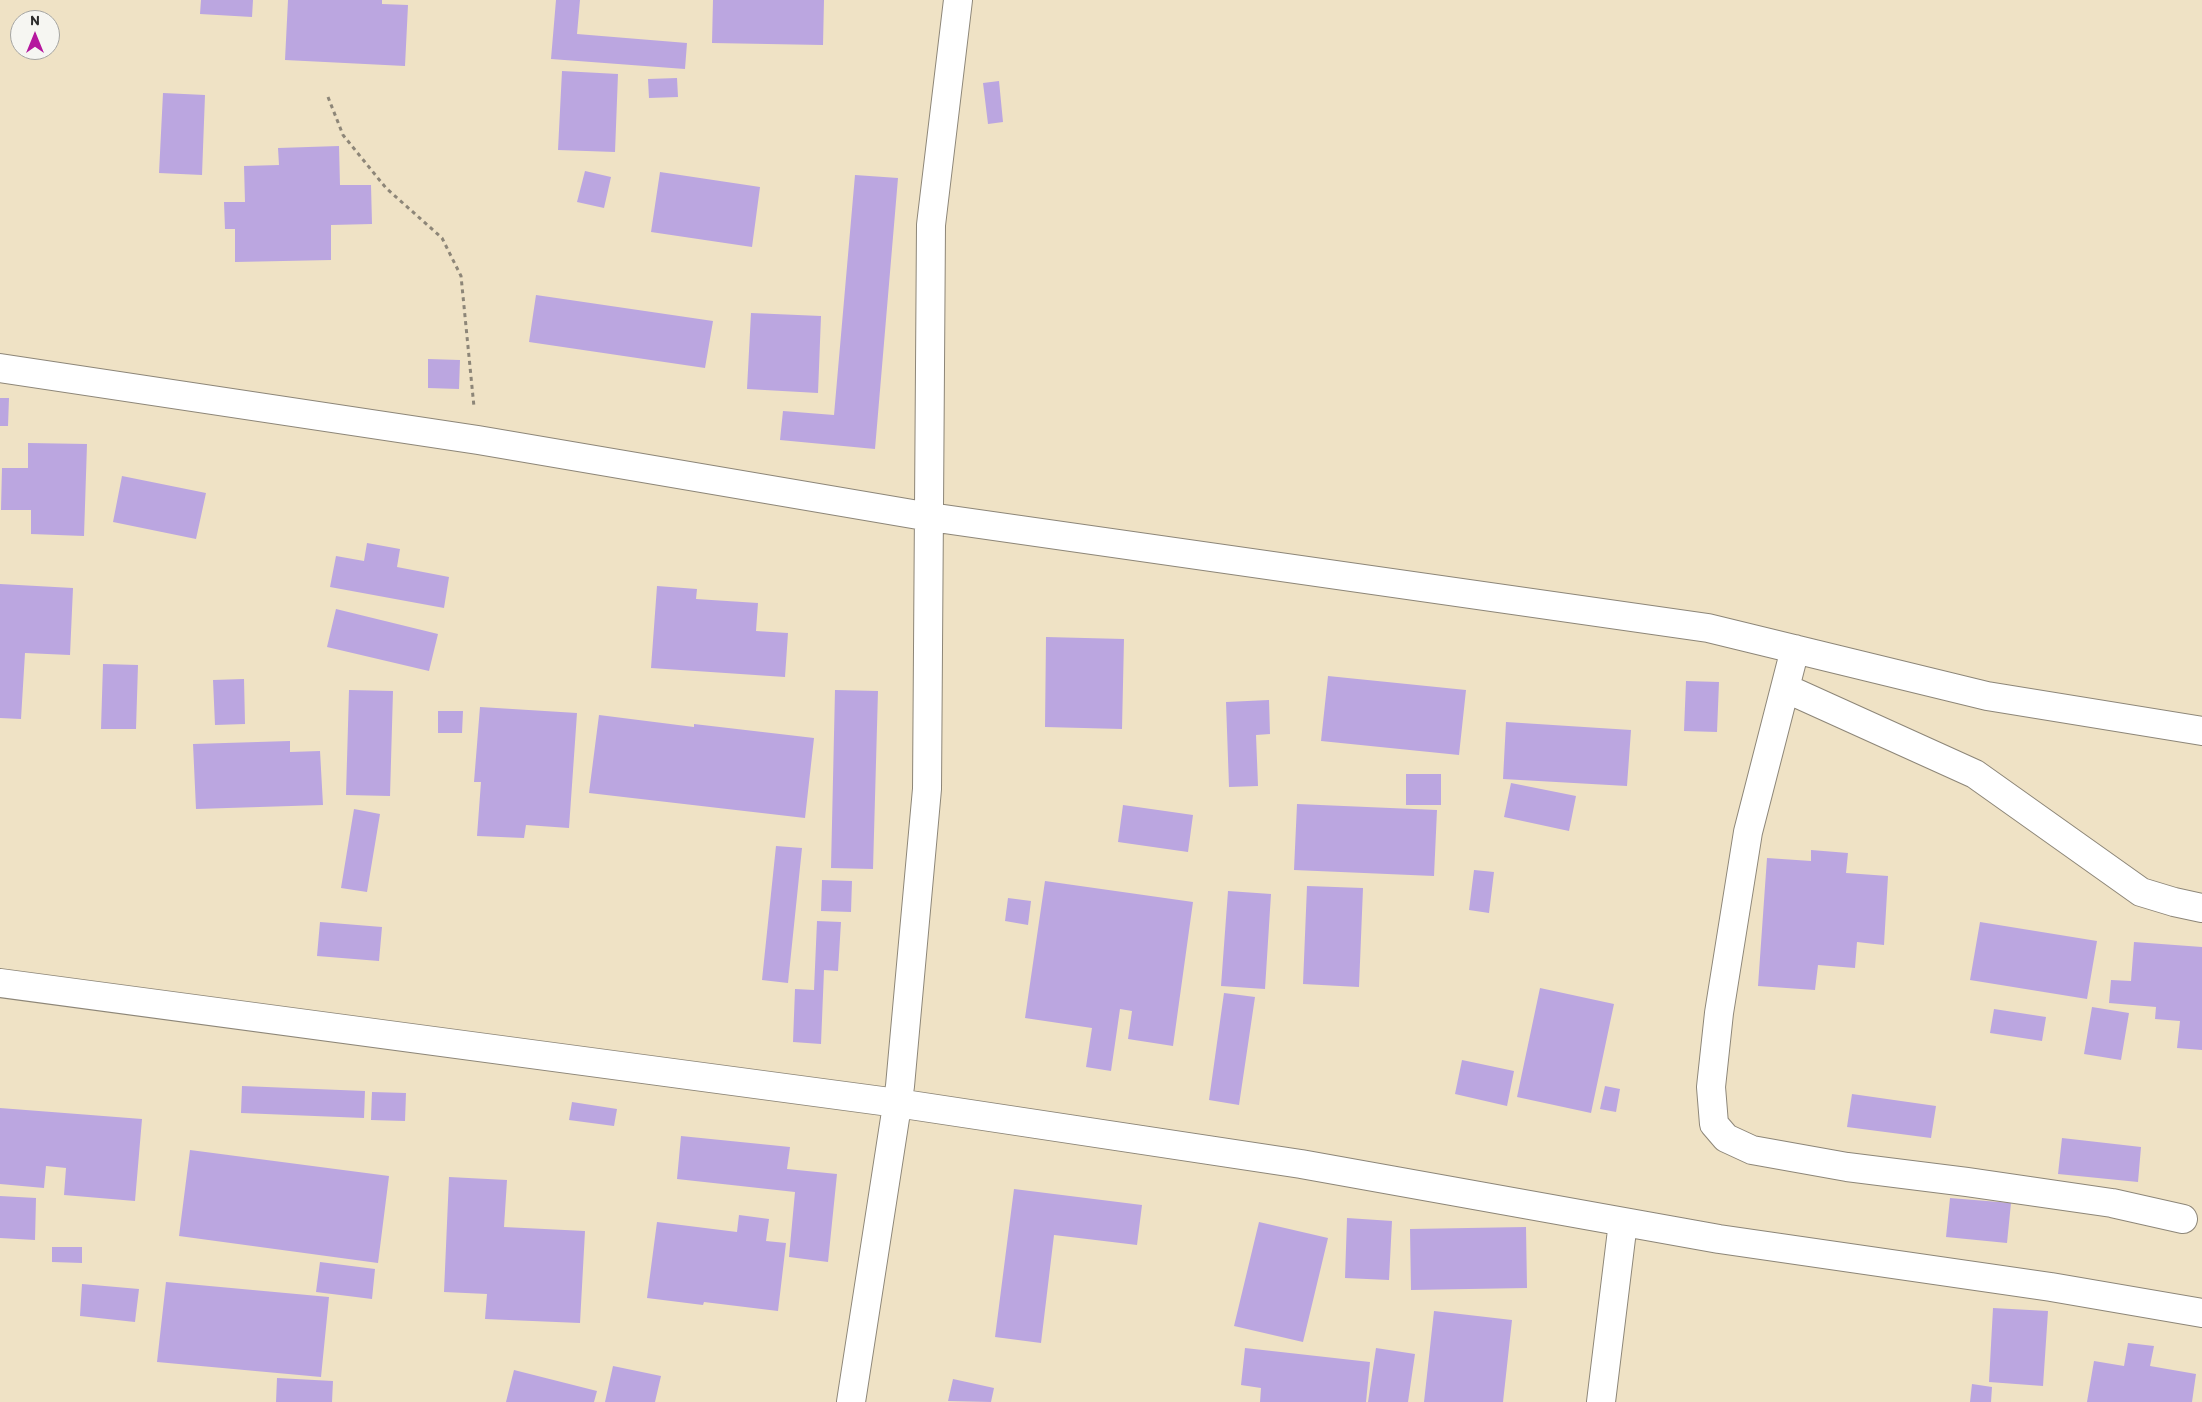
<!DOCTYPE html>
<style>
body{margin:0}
#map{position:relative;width:2202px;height:1402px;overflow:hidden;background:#efe2c5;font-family:Itim,sans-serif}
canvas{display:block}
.north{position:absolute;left:10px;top:10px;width:50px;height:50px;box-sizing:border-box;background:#f6f6f2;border:1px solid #a5a5a2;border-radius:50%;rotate:0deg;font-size:14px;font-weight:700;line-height:20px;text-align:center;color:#2b2b2b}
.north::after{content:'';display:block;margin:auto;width:18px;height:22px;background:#b5179e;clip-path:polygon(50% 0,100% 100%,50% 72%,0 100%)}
</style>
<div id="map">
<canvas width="2202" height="1402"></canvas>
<div class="north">N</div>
</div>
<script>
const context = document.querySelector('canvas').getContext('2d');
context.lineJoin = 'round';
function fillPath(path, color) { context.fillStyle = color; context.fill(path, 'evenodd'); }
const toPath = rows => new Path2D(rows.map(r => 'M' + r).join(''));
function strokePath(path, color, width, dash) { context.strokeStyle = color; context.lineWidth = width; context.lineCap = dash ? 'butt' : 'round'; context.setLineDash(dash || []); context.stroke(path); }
const building = toPath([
 [201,0,253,0,252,17,200,14],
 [288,0,382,0,382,4,408,5,405,66,285,60],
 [556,0,580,0,577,34,687,43,685,69,551,59],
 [713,0,824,0,823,45,712,43],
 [562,71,618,74,615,152,558,150],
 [677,78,678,97,649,98,648,79],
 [999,81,1003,122,988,124,983,83],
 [163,93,205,95,202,175,159,173],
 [339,146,340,185,371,185,372,224,331,225,331,260,235,262,235,229,225,229,224,202,245,202,244,166,279,165,278,148],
 [585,171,611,177,604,208,577,202],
 [660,172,760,187,752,247,651,232],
 [855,175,898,178,875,449,780,440,783,411,834,415],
 [536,295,713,321,705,368,529,342],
 [751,313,821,316,818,393,747,389],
 [428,359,460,360,459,389,428,388],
 [0,398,9,398,8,426,0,426],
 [28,443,87,444,84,536,31,534,31,510,1,510,2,468,28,468],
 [122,476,206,493,196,539,113,522],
 [367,543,400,549,397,567,449,577,444,608,330,587,336,556,364,561],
 [0,584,73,588,70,655,25,653,21,719,0,718],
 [657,586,697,589,696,599,758,603,756,631,788,633,785,677,651,668],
 [336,609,438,634,429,671,327,647],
 [1046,637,1124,639,1122,729,1045,727],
 [103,664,138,665,136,729,101,729],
 [1328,676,1466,690,1459,755,1321,741],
 [244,679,245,724,215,725,213,680],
 [1686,681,1719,682,1717,732,1684,731],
 [349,690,393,691,390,796,346,795],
 [835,690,878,691,873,869,831,868],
 [1269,700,1270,734,1256,735,1258,786,1229,787,1226,702],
 [480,707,577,713,569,828,526,825,524,838,477,836,481,782,474,782],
 [438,711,463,711,462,733,438,733],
 [599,715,694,727,694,724,814,738,805,818,589,793],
 [1506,722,1631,730,1627,786,1503,779],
 [290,741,290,752,320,751,323,805,196,809,193,744],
 [1406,774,1441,774,1441,805,1406,805],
 [1511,783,1576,796,1569,831,1504,817],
 [1297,804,1437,810,1434,876,1294,870],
 [1123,805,1193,815,1188,852,1118,842],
 [354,809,380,814,367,892,341,888],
 [776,846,802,848,788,983,762,980],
 [1811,850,1848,853,1846,873,1888,876,1884,945,1857,942,1855,968,1818,965,1815,990,1758,986,1767,858,1811,861],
 [1474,870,1494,872,1489,913,1469,910],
 [822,880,852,881,851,912,821,911],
 [1045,881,1193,902,1173,1046,1128,1039,1132,1011,1120,1009,1111,1071,1086,1067,1092,1028,1025,1018],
 [1307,886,1363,888,1359,987,1303,984],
 [1228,891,1271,894,1265,989,1221,986],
 [1008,898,1031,901,1028,925,1005,921],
 [817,921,841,922,838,971,824,970,821,1044,793,1042,795,989,814,990],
 [320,922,382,927,379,961,317,956],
 [1980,922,2097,941,2087,999,1970,980],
 [2134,942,2202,947,2202,1050,2177,1048,2180,1021,2155,1019,2156,1007,2109,1003,2111,980,2131,981],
 [1540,988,1614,1004,1591,1113,1517,1097],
 [1224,993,1255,997,1239,1105,1209,1100],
 [2092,1007,2129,1013,2121,1060,2084,1054],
 [1994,1009,2046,1017,2042,1041,1990,1033],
 [1462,1060,1514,1071,1507,1106,1455,1094],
 [242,1086,365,1091,364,1118,241,1113],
 [1605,1086,1620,1089,1616,1112,1600,1109],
 [372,1092,406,1093,405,1121,371,1120],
 [1852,1094,1936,1106,1931,1138,1847,1127],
 [572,1102,617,1109,614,1126,569,1120],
 [0,1108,142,1119,135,1201,64,1195,66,1168,46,1166,44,1188,0,1184],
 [681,1136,790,1147,787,1169,837,1174,828,1262,789,1257,795,1192,677,1179],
 [2062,1138,2141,1147,2138,1182,2058,1174],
 [190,1150,389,1176,378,1263,179,1236],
 [449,1177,507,1180,504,1227,585,1231,580,1323,485,1319,487,1294,444,1292],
 [1014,1189,1142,1205,1137,1245,1054,1235,1041,1343,995,1337],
 [0,1196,36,1198,35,1240,0,1238],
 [1950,1198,2011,1203,2007,1243,1946,1237],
 [739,1215,769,1219,766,1241,786,1243,778,1311,704,1302,703,1305,647,1298,657,1222,737,1232],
 [1347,1218,1392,1221,1389,1280,1345,1278],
 [1259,1222,1328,1238,1303,1342,1234,1326],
 [1526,1227,1527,1288,1411,1290,1410,1229],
 [52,1247,82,1247,82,1263,52,1262],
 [320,1262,375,1269,372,1299,316,1292],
 [166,1282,329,1297,321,1377,157,1362],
 [82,1284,139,1289,135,1322,80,1316],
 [1993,1308,2048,1311,2043,1386,1989,1382],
 [1434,1311,1512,1320,1503,1402,1424,1402],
 [2128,1343,2154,1346,2150,1366,2196,1374,2192,1402,2087,1402,2094,1361,2124,1366],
 [1245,1348,1370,1362,1366,1402,1260,1402,1261,1388,1241,1385],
 [1376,1348,1415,1354,1408,1402,1368,1402],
 [613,1366,661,1376,655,1402,605,1402],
 [514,1370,597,1391,594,1402,506,1402],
 [277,1378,333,1381,332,1402,276,1402],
 [953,1379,994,1388,991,1402,948,1401],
 [1972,1384,1992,1387,1991,1402,1970,1402]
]);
const path = toPath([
 [328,97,343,135,386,188,442,238,461,276,474,407]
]);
const minor = toPath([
 [0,368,478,440,930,517,1708,628,1987,696,2202,731],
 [1795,649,1748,832,1719,1013,1711,1087,1714,1124,1726,1138,1752,1150,1847,1167,1967,1182,2112,1203,2183,1219],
 [1785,688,1975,774,2141,892,2174,902,2202,908],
 [0,983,897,1103,1301,1164,1719,1239,2051,1287,2202,1313],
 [851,1402,900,1086,927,789,931,225,958,0],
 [1601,1402,1623,1222]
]);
fillPath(building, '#bba6e0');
strokePath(minor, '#8d8678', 30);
strokePath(path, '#8d8678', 3, [4, 4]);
strokePath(minor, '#fff', 28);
</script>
